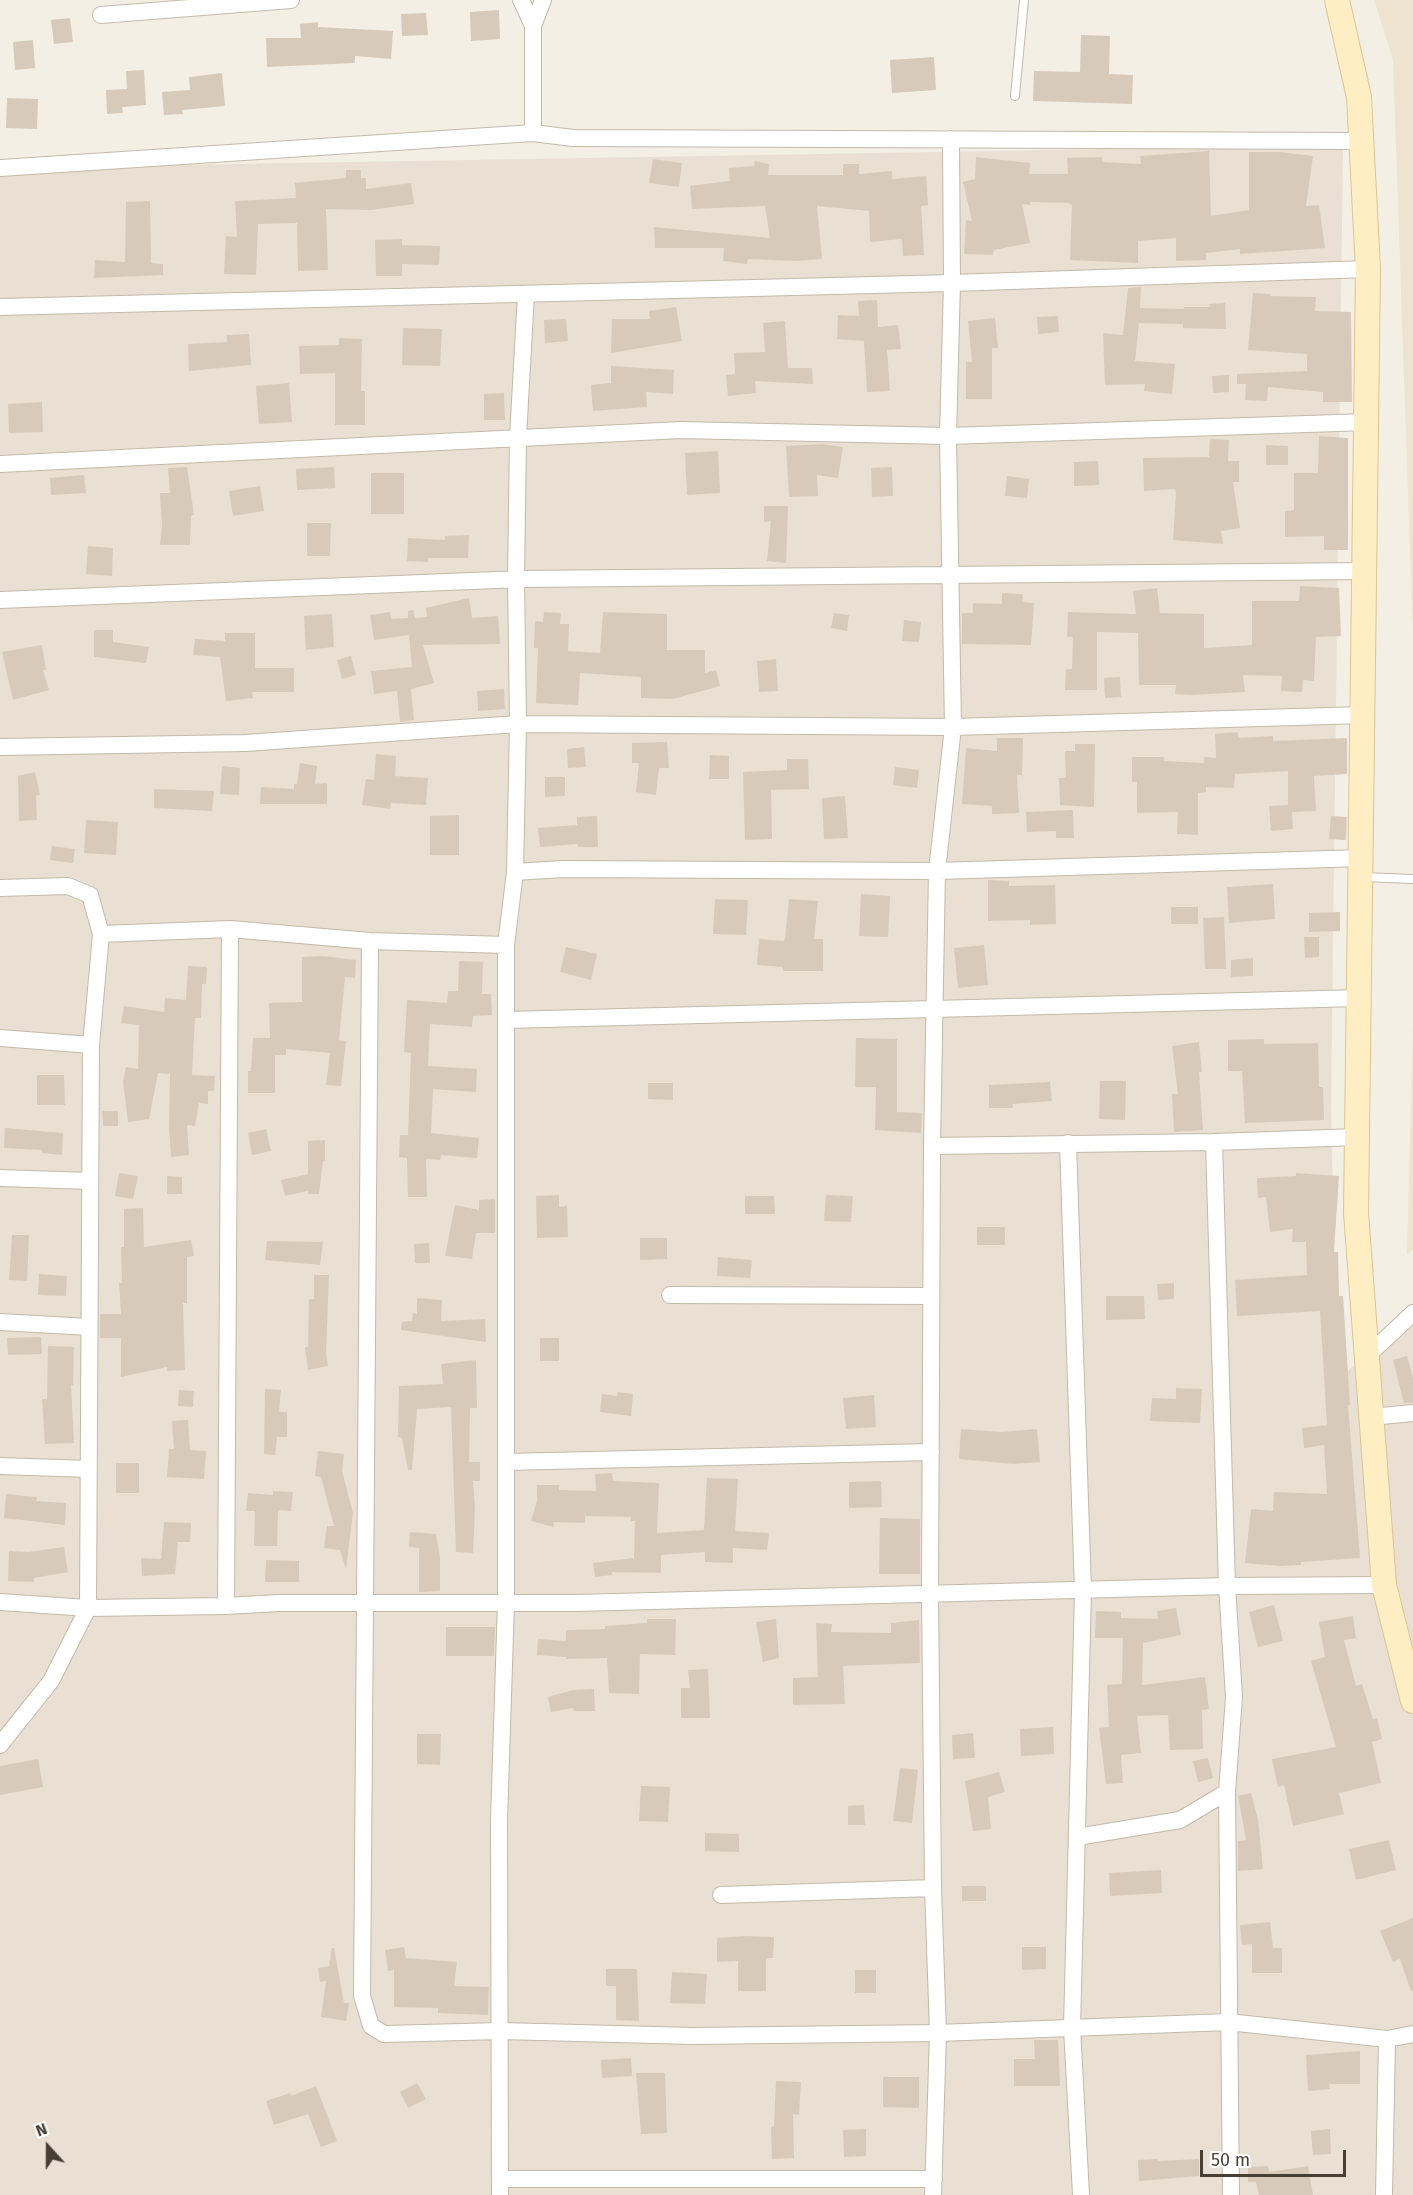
<!DOCTYPE html>
<style>
body{margin:0}
#map{position:relative;width:1413px;height:2195px;overflow:hidden;background:#f4efe5;font-family:"Fira Sans",sans-serif}
canvas{display:block}
.north{position:absolute;left:18px;top:2117px;width:60px;height:60px;-webkit-text-stroke:4px #fff;paint-order:stroke;rotate:339deg;font-size:16px;font-weight:700;line-height:24px;text-align:center;color:#473f34}
.north::after{content:'';display:block;margin:auto;width:21px;height:27px;background:#473f34;clip-path:polygon(50% 0,100% 100%,50% 72%,0 100%)}
.scale{position:absolute;left:1200px;top:2150px;width:146px;height:27px;box-sizing:border-box;border:3px solid #473f34;border-top:0;padding-left:8px;font-size:18px;line-height:21px;white-space:nowrap;color:#473f34;-webkit-text-stroke:4px #fff;paint-order:stroke}
</style>
<div id="map">
<canvas width="1413" height="2195"></canvas>
<div class="north">N</div>
<div class="scale">50 m</div>
</div>
<script>
const context = document.querySelector('canvas').getContext('2d');
context.lineJoin = 'round';
function fillPath(path, color) { context.fillStyle = color; context.fill(path, 'evenodd'); }
const toPath = rows => new Path2D(rows.map(r => 'M' + r).join(''));
function strokePath(path, color, width, dash) { context.strokeStyle = color; context.lineWidth = width; context.lineCap = dash ? 'butt' : 'round'; context.setLineDash(dash || []); context.stroke(path); }
const residential = toPath([
 [1343,145,1331,1108,1337,1380,1413,1314,1413,2195,0,2195,0,168]
]);
const education = toPath([
 [1374,0,1413,0,1413,637,1393,60],
 [1413,1024,1413,1250,1407,1255]
]);
const building = toPath([
 [499,10,500,39,471,41,470,12],
 [426,13,428,35,402,36,401,14],
 [70,18,73,42,54,44,51,20],
 [318,22,318,27,393,31,391,59,355,56,355,63,267,67,266,38,301,38,300,24],
 [1081,35,1110,36,1109,74,1133,75,1132,104,1033,101,1034,71,1080,72],
 [33,40,35,68,15,70,13,42],
 [934,57,936,90,892,93,890,60],
 [144,70,146,105,122,107,123,113,107,114,106,90,127,89,126,71],
 [222,73,225,106,182,110,183,114,164,115,162,92,190,90,189,77],
 [7,98,38,99,37,129,6,128],
 [1209,151,1211,216,1249,210,1249,152,1279,152,1313,156,1306,206,1319,205,1325,248,1240,254,1240,249,1206,253,1206,260,1176,261,1176,238,1138,241,1138,263,1070,260,1072,205,1068,203,1030,202,1030,205,1022,204,1030,243,994,250,993,255,964,254,966,220,972,221,963,182,975,179,976,157,1030,163,1029,174,1068,174,1067,158,1102,157,1102,162,1141,164,1140,156],
 [653,159,682,163,679,187,649,183],
 [755,161,769,164,768,175,843,175,843,164,859,164,859,174,892,171,892,179,926,176,928,205,921,206,924,255,903,256,902,239,870,242,869,211,817,206,822,259,795,261,748,259,747,264,723,261,724,248,655,248,654,227,770,238,765,206,692,209,690,186,730,181,729,168,754,166],
 [346,170,361,170,361,178,366,178,366,189,411,183,414,204,371,210,326,209,328,270,298,271,297,223,258,224,256,275,224,274,226,236,237,237,235,201,296,198,295,183,346,178],
 [150,201,151,263,163,264,163,275,94,278,95,260,125,262,126,202],
 [402,239,402,245,440,246,439,265,402,264,402,276,376,276,375,240],
 [1141,287,1140,308,1184,309,1184,307,1210,307,1209,304,1225,303,1226,329,1183,328,1183,324,1139,323,1135,361,1175,364,1172,394,1144,391,1145,384,1105,385,1103,333,1123,335,1128,288],
 [1253,293,1270,294,1270,296,1316,297,1315,311,1351,312,1352,402,1323,402,1323,392,1268,387,1267,401,1245,400,1246,384,1237,384,1237,374,1307,371,1307,354,1248,350],
 [877,300,878,327,898,325,901,349,887,350,890,391,867,392,864,341,837,339,838,315,859,316,858,301],
 [676,307,682,341,611,353,612,319,650,319,649,311],
 [1058,316,1059,332,1038,334,1037,317],
 [995,318,998,348,992,348,992,399,966,399,966,362,972,362,968,321],
 [566,319,568,341,545,343,544,320],
 [785,321,788,368,812,368,813,384,755,381,756,393,728,396,726,375,735,374,734,353,765,352,763,323],
 [403,328,442,329,440,366,402,365],
 [249,334,251,365,189,371,188,344,227,342,227,335],
 [339,338,362,339,361,391,365,391,365,425,335,425,335,373,300,374,299,346,339,345],
 [611,366,674,370,673,394,646,392,647,407,593,411,591,385,611,383],
 [1229,375,1229,392,1213,393,1212,376],
 [289,383,292,422,259,424,256,386],
 [504,393,505,420,484,420,484,394],
 [42,402,43,432,9,433,8,404],
 [1319,436,1348,438,1348,550,1324,550,1324,536,1285,537,1285,511,1294,510,1294,473,1318,473],
 [1210,439,1229,440,1228,461,1239,461,1239,482,1233,482,1240,528,1221,531,1223,544,1173,540,1176,492,1175,489,1144,491,1143,458,1209,457],
 [821,444,843,447,838,478,817,475,818,496,789,497,786,446],
 [1266,445,1288,446,1288,465,1266,465],
 [718,451,720,493,687,495,685,453],
 [1098,461,1099,485,1074,486,1074,462],
 [187,467,194,515,191,516,190,545,160,545,162,526,160,493,170,493,168,468],
 [334,467,335,488,297,490,296,469],
 [892,467,893,496,872,497,871,468],
 [371,473,404,473,404,514,371,514],
 [84,475,86,493,51,495,50,478],
 [1007,476,1029,479,1027,498,1005,496],
 [260,486,264,511,233,516,229,491],
 [764,506,788,506,786,563,767,561,771,521,764,522],
 [307,523,331,523,330,556,307,556],
 [469,535,468,558,428,558,428,562,407,561,408,538,445,540,445,536],
 [88,546,113,548,112,576,86,574],
 [1300,586,1339,588,1341,636,1316,637,1314,681,1303,680,1302,692,1281,691,1282,676,1243,675,1245,692,1191,695,1175,694,1176,685,1139,685,1138,633,1097,632,1097,690,1065,690,1066,669,1072,669,1073,637,1067,637,1068,612,1136,614,1133,591,1157,588,1160,613,1204,614,1204,648,1252,645,1252,601,1299,601],
 [1002,593,1023,594,1022,602,1034,603,1031,645,962,644,962,613,973,613,973,603,1002,604],
 [469,598,472,618,498,616,500,644,423,645,434,683,411,689,414,720,400,722,397,691,374,694,371,671,412,667,409,635,374,640,370,615,390,612,391,619,408,618,408,611,413,610,415,618,427,617,426,608],
 [544,612,561,613,560,624,569,624,568,651,600,653,603,612,667,614,667,650,705,650,705,673,716,670,720,686,673,699,641,698,641,677,580,673,578,705,536,703,538,648,534,648,535,621,543,622],
 [834,613,849,615,847,631,831,628],
 [332,614,334,647,306,650,304,616],
 [904,620,921,622,919,642,902,641],
 [94,630,113,630,113,642,149,647,146,663,94,657],
 [225,633,255,633,255,668,294,668,294,692,252,692,253,698,226,701,220,657,193,655,195,639,225,641],
 [42,645,46,670,43,670,49,690,13,700,2,652],
 [351,656,356,675,342,679,337,660],
 [776,659,778,691,759,692,757,661],
 [1120,677,1121,697,1105,698,1104,678],
 [504,689,505,709,478,711,477,691],
 [1238,732,1238,738,1273,736,1273,741,1347,738,1347,774,1314,776,1316,811,1292,812,1293,829,1271,831,1269,806,1288,805,1288,771,1235,774,1234,788,1206,787,1206,792,1198,793,1198,835,1177,834,1178,812,1137,813,1137,782,1132,782,1132,757,1164,757,1164,761,1204,763,1204,757,1216,758,1215,734],
 [997,738,1023,738,1022,775,1017,775,1019,813,992,814,992,806,962,804,966,748,997,751],
 [667,742,669,768,659,768,656,795,636,792,639,763,632,763,632,743],
 [1075,744,1095,744,1094,807,1060,805,1059,778,1066,778,1065,751,1075,751],
 [584,747,586,767,568,768,567,749],
 [376,754,396,756,395,776,428,778,426,805,391,803,390,809,362,805,366,779,374,780],
 [710,755,729,756,729,779,709,779],
 [787,759,808,759,809,789,771,790,772,839,745,840,743,772,787,770],
 [300,763,317,766,315,784,327,783,327,804,260,804,261,787,294,789,294,784,297,784],
 [222,766,240,768,239,795,220,794],
 [895,767,919,770,917,788,893,785],
 [35,772,40,795,36,796,37,820,19,821,18,776],
 [545,777,565,777,565,796,545,797],
 [154,789,214,791,212,811,154,808],
 [845,796,848,838,824,839,822,798],
 [1073,810,1074,838,1056,838,1056,831,1027,832,1026,812],
 [459,815,459,855,430,855,430,816],
 [597,816,598,847,578,847,578,844,540,847,538,828,577,825,577,817],
 [1331,816,1347,817,1346,840,1329,839],
 [86,820,118,822,116,855,84,853],
 [52,846,75,849,73,863,50,860],
 [988,880,1009,881,1009,886,1055,885,1056,924,1030,925,1030,920,988,921],
 [1273,884,1275,919,1229,923,1227,887],
 [861,894,890,896,888,937,859,936],
 [715,899,748,900,746,935,713,934],
 [789,899,818,901,814,939,823,939,823,971,783,971,783,967,757,965,759,939,783,941,785,939],
 [1171,907,1198,907,1198,924,1171,924],
 [1340,912,1340,931,1309,932,1309,913],
 [1224,917,1226,969,1205,969,1203,918],
 [1304,937,1319,937,1319,957,1305,958],
 [984,945,988,985,958,988,954,948],
 [566,947,597,954,591,980,560,972],
 [323,956,356,960,355,978,345,977,339,1040,346,1041,341,1086,326,1085,330,1053,286,1049,286,1055,275,1055,275,1093,248,1093,248,1071,251,1071,253,1038,270,1038,269,1003,302,1002,302,957],
 [1253,958,1253,976,1231,977,1231,960],
 [459,961,483,962,482,994,491,994,492,1015,473,1016,472,1027,430,1024,428,1066,477,1069,476,1092,433,1089,431,1133,479,1138,477,1158,441,1155,440,1160,426,1159,427,1197,408,1197,407,1158,399,1157,400,1135,408,1135,411,1053,404,1052,407,1000,447,1003,448,991,458,991],
 [188,966,207,967,206,984,202,984,201,1018,195,1018,192,1075,215,1076,214,1091,208,1091,208,1104,199,1103,195,1126,187,1125,189,1155,171,1157,169,1128,170,1074,158,1073,149,1119,128,1122,123,1082,126,1067,138,1069,139,1025,121,1023,124,1006,164,1012,165,998,186,1000],
 [856,1038,897,1039,897,1112,922,1113,921,1133,875,1130,876,1087,855,1087],
 [1264,1039,1264,1044,1318,1043,1319,1087,1323,1087,1324,1120,1245,1123,1242,1071,1228,1071,1228,1040],
 [1199,1042,1202,1072,1199,1072,1203,1130,1174,1132,1172,1094,1178,1094,1172,1046],
 [37,1075,64,1075,65,1105,37,1105],
 [1100,1081,1126,1081,1125,1120,1099,1119],
 [1050,1082,1052,1101,1013,1104,1013,1108,989,1108,989,1085],
 [648,1083,673,1083,673,1100,648,1099],
 [102,1111,118,1111,118,1126,103,1126],
 [5,1128,63,1133,62,1155,42,1153,42,1150,4,1148],
 [266,1129,271,1151,252,1155,248,1133],
 [325,1140,325,1161,323,1161,319,1194,308,1194,308,1191,285,1196,281,1180,308,1174,308,1141],
 [119,1173,138,1176,133,1199,115,1196],
 [1296,1173,1339,1176,1334,1252,1338,1252,1339,1296,1343,1296,1350,1405,1348,1405,1360,1558,1301,1562,1301,1565,1280,1566,1245,1563,1251,1509,1273,1511,1274,1492,1327,1494,1324,1445,1304,1448,1302,1428,1327,1425,1320,1311,1237,1316,1235,1280,1307,1275,1306,1242,1292,1242,1293,1229,1270,1232,1266,1197,1258,1198,1257,1178,1296,1176],
 [167,1176,182,1177,182,1194,167,1194],
 [559,1195,559,1207,567,1206,568,1237,537,1238,536,1196],
 [826,1195,853,1196,851,1222,824,1221],
 [745,1196,774,1196,775,1214,745,1214],
 [495,1199,495,1233,476,1233,472,1259,445,1256,455,1205,479,1210,479,1200],
 [143,1208,144,1247,191,1240,194,1256,187,1257,187,1303,183,1303,185,1370,167,1371,167,1367,121,1377,121,1338,100,1338,100,1314,121,1314,119,1283,122,1283,121,1247,124,1247,124,1209],
 [977,1227,1005,1227,1005,1245,977,1245],
 [12,1235,29,1235,27,1281,9,1280],
 [640,1238,667,1238,667,1259,640,1260],
 [267,1241,323,1242,320,1265,265,1260],
 [429,1243,430,1263,415,1263,414,1244],
 [718,1257,752,1260,750,1278,717,1276],
 [39,1274,67,1276,66,1296,38,1295],
 [314,1275,329,1275,326,1354,328,1366,308,1370,305,1347,308,1347,309,1299,314,1299],
 [1174,1283,1174,1299,1158,1300,1157,1284],
 [1106,1296,1144,1296,1145,1319,1106,1320],
 [417,1298,442,1300,441,1321,485,1319,486,1342,401,1330,402,1322,412,1321,413,1313,417,1314],
 [41,1337,42,1354,8,1355,7,1338],
 [540,1338,559,1338,559,1361,540,1361],
 [48,1346,74,1347,73,1385,71,1385,74,1443,45,1444,42,1399,47,1399],
 [1407,1356,1413,1378,1413,1403,1404,1403,1393,1360],
 [476,1360,477,1408,470,1408,469,1462,480,1462,480,1481,473,1481,475,1507,473,1553,456,1552,451,1407,417,1409,412,1470,408,1470,402,1438,398,1437,399,1386,443,1384,441,1364],
 [1176,1388,1202,1389,1200,1423,1150,1421,1152,1398,1176,1399],
 [265,1389,281,1390,279,1412,287,1412,287,1437,277,1437,275,1455,264,1454],
 [179,1390,194,1391,193,1407,178,1406],
 [618,1392,633,1394,631,1416,600,1412,602,1394,617,1396],
 [874,1395,876,1427,846,1429,843,1398],
 [188,1420,190,1450,206,1451,204,1479,167,1477,169,1449,174,1449,172,1421],
 [961,1429,1002,1432,1037,1429,1040,1462,1013,1464,959,1459],
 [318,1451,344,1454,342,1471,353,1513,346,1569,340,1550,324,1548,327,1526,334,1526,321,1477,315,1476],
 [116,1463,139,1463,139,1493,116,1493],
 [612,1473,613,1481,659,1483,657,1533,704,1530,707,1478,738,1479,735,1531,769,1533,767,1550,733,1548,733,1563,705,1562,705,1552,661,1555,661,1573,612,1572,612,1575,595,1577,593,1563,634,1558,635,1521,631,1521,631,1517,585,1516,585,1523,554,1522,553,1527,531,1521,537,1501,537,1485,559,1485,559,1490,596,1491,595,1474],
 [881,1481,882,1507,849,1508,849,1482],
 [273,1491,293,1492,291,1511,278,1510,277,1546,254,1546,255,1511,246,1511,248,1493,273,1495],
 [6,1494,37,1497,36,1501,66,1503,65,1525,4,1518],
 [880,1518,920,1519,920,1574,879,1574],
 [164,1522,191,1523,190,1542,178,1542,175,1574,142,1576,141,1558,161,1559],
 [410,1532,436,1534,440,1557,440,1591,419,1592,419,1548,409,1547],
 [64,1547,68,1572,34,1578,34,1582,8,1581,9,1551,28,1552],
 [266,1560,299,1561,299,1582,265,1582],
 [1274,1605,1283,1641,1258,1647,1249,1612],
 [1176,1608,1181,1635,1143,1643,1142,1685,1205,1677,1209,1709,1202,1710,1203,1749,1170,1750,1168,1715,1137,1716,1141,1753,1121,1755,1123,1783,1106,1784,1099,1728,1109,1727,1107,1685,1122,1684,1123,1638,1095,1638,1096,1611,1121,1612,1121,1618,1158,1619,1157,1611],
 [1353,1616,1356,1638,1344,1640,1356,1686,1362,1684,1373,1719,1377,1718,1382,1739,1372,1742,1381,1783,1339,1793,1344,1814,1293,1826,1284,1785,1278,1787,1272,1759,1336,1747,1311,1661,1325,1657,1319,1622],
 [647,1619,676,1619,675,1655,640,1654,639,1694,609,1693,607,1658,566,1659,566,1657,537,1655,538,1639,566,1641,566,1630,605,1629,605,1626,647,1623],
 [776,1619,779,1658,763,1662,756,1622],
 [919,1620,920,1663,843,1666,845,1704,793,1705,793,1678,818,1677,816,1623,832,1624,831,1632,891,1633,891,1623],
 [446,1627,495,1627,494,1656,446,1656],
 [708,1669,710,1718,681,1718,681,1688,690,1688,688,1670],
 [594,1689,595,1711,574,1711,573,1708,551,1712,548,1697,573,1690],
 [1053,1727,1054,1754,1021,1756,1020,1729],
 [973,1733,975,1758,953,1759,952,1735],
 [417,1734,441,1734,440,1765,417,1764],
 [1208,1758,1213,1778,1198,1782,1193,1761],
 [38,1759,43,1787,0,1795,0,1766],
 [900,1768,918,1770,912,1823,893,1821],
 [999,1772,1005,1792,988,1797,991,1829,973,1831,965,1781],
 [641,1786,670,1787,668,1822,639,1821],
 [1251,1793,1258,1820,1263,1869,1238,1871,1238,1841,1246,1840,1238,1796],
 [864,1805,865,1825,848,1825,848,1806],
 [705,1833,739,1834,739,1852,705,1851],
 [1389,1840,1396,1870,1356,1880,1349,1849],
 [1161,1870,1162,1893,1110,1896,1109,1873],
 [962,1886,986,1886,986,1901,962,1901],
 [1413,1918,1413,1991,1411,1991,1400,1959,1393,1962,1380,1931],
 [1270,1922,1273,1948,1282,1948,1282,1973,1252,1973,1252,1944,1242,1945,1240,1925],
 [746,1936,774,1937,773,1958,766,1958,766,1991,738,1991,738,1961,717,1962,717,1938],
 [404,1947,406,1958,457,1962,454,1986,489,1987,488,2015,438,2013,438,2008,394,2007,394,1970,388,1971,385,1950],
 [1022,1947,1046,1947,1046,1969,1022,1970],
 [332,1948,334,1948,344,2003,349,2003,346,2021,321,2017,326,1981,320,1982,318,1968,329,1966],
 [606,1969,637,1969,639,2021,616,2020,616,1986,606,1986],
 [855,1970,876,1970,876,1993,855,1993],
 [672,1972,707,1974,705,2004,670,2003],
 [1034,2040,1058,2040,1060,2086,1014,2086,1014,2059,1035,2059],
 [1360,2051,1360,2084,1329,2084,1330,2089,1308,2091,1306,2055],
 [631,2058,632,2076,602,2078,601,2060],
 [636,2073,665,2073,667,2133,641,2134],
 [883,2077,919,2077,919,2108,883,2107],
 [776,2081,801,2082,799,2115,793,2114,794,2158,772,2159,771,2127,774,2126],
 [417,2083,426,2099,408,2108,400,2092],
 [316,2086,337,2141,321,2147,308,2114,274,2125,266,2101,290,2093,291,2096],
 [866,2129,866,2156,844,2157,843,2130],
 [1330,2129,1331,2154,1313,2155,1311,2131],
 [1158,2159,1158,2161,1199,2159,1199,2176,1139,2181,1138,2160],
 [1268,2166,1269,2172,1308,2166,1313,2195,1259,2195,1256,2182,1248,2182,1248,2167]
]);
const lane = toPath([
 [1015,96,1024,0],
 [1362,877,1413,879]
]);
const street = toPath([
 [521,0,533,26],
 [101,15,291,0],
 [533,133,533,26,543,0],
 [0,168,533,133,573,138,1362,141],
 [0,307,952,283,1368,269],
 [0,464,681,430,948,436,1367,422],
 [0,600,521,579,1366,571],
 [0,747,245,743,518,724,953,727,1364,715],
 [515,872,518,724,516,580,518,437,526,294],
 [0,888,68,886,90,895,101,934,230,929,370,941,506,945,515,872,563,869,937,871,1362,858],
 [370,941,362,1996,371,2026,384,2034,501,2031,693,2036,938,2033,1228,2022,1387,2039,1413,2034],
 [506,1020,1360,998],
 [0,1038,91,1045],
 [1214,1142,1227,1586,1234,1697,1227,1792,1231,2195],
 [1068,1143,1083,1591,1072,2028,1081,2195],
 [932,1146,1214,1142,1357,1137],
 [0,1178,90,1181],
 [670,1295,931,1296],
 [0,1322,89,1327],
 [1365,1358,1413,1313],
 [1371,1417,1413,1413],
 [506,1462,931,1452],
 [0,1466,89,1469],
 [0,1602,88,1608,226,1606,279,1603,576,1603,1227,1586,1384,1585],
 [226,1606,230,929],
 [0,1745,51,1681,88,1608,91,1045,101,934],
 [1077,1837,1180,1820,1227,1792],
 [721,1895,933,1888],
 [501,2179,934,2179],
 [500,2195,499,1821,506,1602,506,945],
 [933,2195,938,2033,933,1888,930,1595,932,1146,937,871,953,727,948,436,952,283,951,139],
 [1384,2195,1387,2039]
]);
const secondary = toPath([
 [1337,0,1359,97,1368,269,1356,1213,1384,1585,1413,1701]
]);
fillPath(residential, '#e9e0d3');
fillPath(education, '#eee3ce');
fillPath(building, '#d7caba');
strokePath(lane, '#c3b9aa', 10);
strokePath(street, '#c3b9aa', 18);
strokePath(secondary, '#dbc493', 26);
strokePath(lane, '#fff', 8);
strokePath(street, '#fff', 16);
strokePath(secondary, '#ffedc4', 24);
</script>
